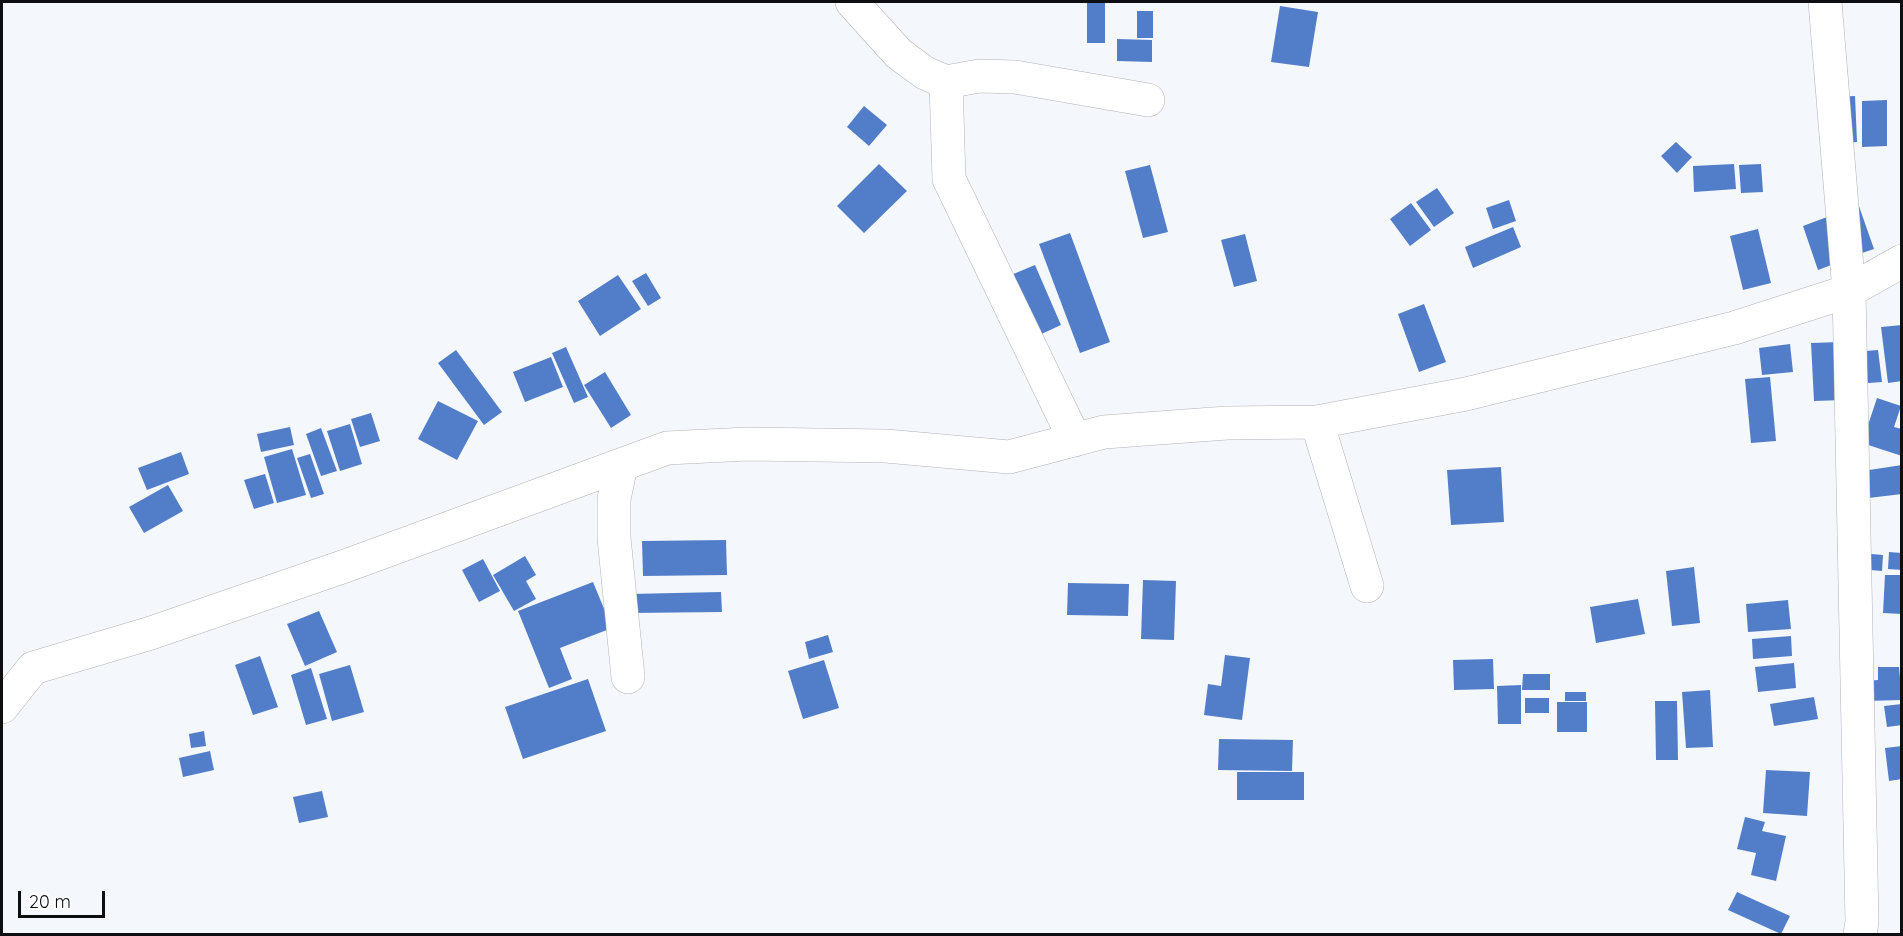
<!DOCTYPE html>
<style>
body{margin:0}
#map{position:relative;width:1903px;height:936px;overflow:hidden;background:#f4f7fb;font-family:Quicksand,sans-serif}
canvas{display:block}
.frame{position:absolute;inset:0;border:3px solid #0d0e10;pointer-events:none}
.scale{position:absolute;left:18px;top:891px;width:87px;height:27px;box-sizing:border-box;border:3px solid #0d0e10;border-top:0;padding-left:8px;font-size:18px;line-height:21px;white-space:nowrap;color:#0d0e10;-webkit-text-stroke:4px #fff;paint-order:stroke}
</style>
<div id="map">
<canvas width="1903" height="936"></canvas>
<div class="frame"></div>
<div class="scale">20 m</div>
</div>
<script>
const context = document.querySelector('canvas').getContext('2d');
context.lineJoin = 'round';
function fillPath(path, color) { context.fillStyle = color; context.fill(path, 'evenodd'); }
const toPath = rows => new Path2D(rows.map(r => 'M' + r).join(''));
function strokePath(path, color, width, dash) { context.strokeStyle = color; context.lineWidth = width; context.lineCap = dash ? 'butt' : 'round'; context.setLineDash(dash || []); context.stroke(path); }
const building = toPath([
 [1087,2,1105,2,1105,43,1087,43],
 [1280,6,1318,12,1309,67,1271,62],
 [1137,11,1153,11,1153,38,1137,38],
 [1117,39,1152,40,1152,62,1117,61],
 [1855,96,1857,142,1832,144,1830,97],
 [1887,100,1887,146,1862,147,1862,101],
 [864,106,887,125,869,146,847,127],
 [1676,142,1692,157,1677,173,1661,156],
 [879,164,907,191,864,233,837,206],
 [1734,164,1736,189,1694,192,1693,166],
 [1761,164,1763,192,1741,193,1739,165],
 [1150,165,1168,232,1143,238,1125,171],
 [1437,188,1454,213,1434,227,1416,202],
 [1854,192,1874,249,1856,255],
 [1509,200,1516,221,1493,229,1486,208],
 [1411,203,1431,230,1410,246,1390,219],
 [1835,214,1850,258,1818,270,1803,226],
 [1513,227,1521,247,1473,268,1465,247],
 [1758,229,1771,283,1743,290,1730,236],
 [1070,233,1110,342,1080,353,1039,244],
 [1245,234,1257,281,1234,287,1221,240],
 [1035,265,1061,325,1037,336,1011,275],
 [646,273,661,298,648,306,632,281],
 [618,275,641,309,600,336,578,301],
 [1424,304,1446,362,1419,372,1398,314],
 [1902,325,1902,381,1888,383,1881,327],
 [1840,342,1844,400,1814,401,1811,343],
 [1790,344,1793,372,1762,375,1759,348],
 [566,347,588,397,574,403,552,353],
 [456,350,502,412,484,425,438,363],
 [1878,350,1882,382,1856,384,1853,352],
 [551,357,563,387,525,402,513,372],
 [605,372,631,415,611,428,584,385],
 [1770,377,1776,441,1751,443,1745,379],
 [1877,398,1901,406,1894,427,1902,429,1902,456,1862,443],
 [438,401,478,421,457,460,418,439],
 [371,413,380,441,360,447,351,419],
 [350,424,362,464,340,471,327,431],
 [290,427,294,445,261,452,257,434],
 [321,428,337,471,321,476,306,434],
 [292,449,306,495,277,503,264,457],
 [181,452,189,474,147,490,138,468],
 [310,454,324,494,311,498,297,458],
 [1902,465,1902,494,1860,499,1856,472],
 [1501,467,1504,522,1451,525,1447,470],
 [265,474,274,503,254,509,244,480],
 [168,485,183,511,144,533,129,507],
 [726,540,727,575,643,576,642,541],
 [1889,552,1902,553,1902,570,1888,569],
 [1860,553,1883,555,1882,571,1858,569],
 [525,556,536,575,526,581,536,599,514,611,493,575],
 [483,559,500,591,479,602,462,570],
 [1694,567,1700,623,1672,626,1666,571],
 [1885,575,1902,575,1902,614,1883,613],
 [1143,580,1176,581,1174,640,1141,639],
 [593,582,612,628,560,648,572,679,549,688,518,611],
 [1068,583,1129,584,1128,616,1067,615],
 [721,592,722,612,630,613,630,594],
 [1638,599,1645,634,1596,643,1590,607],
 [1788,600,1791,629,1748,632,1746,604],
 [319,611,337,652,305,666,287,624],
 [828,635,833,652,809,659,805,642],
 [1791,636,1792,656,1753,659,1752,639],
 [1225,655,1250,658,1242,720,1204,715,1208,684,1221,686],
 [260,656,278,707,253,715,235,665],
 [1493,659,1494,689,1454,690,1453,660],
 [824,660,839,708,803,719,788,671],
 [1794,663,1796,688,1758,692,1755,667],
 [350,665,364,712,332,721,319,674],
 [1878,667,1899,667,1902,700,1865,701,1864,681,1878,680],
 [311,668,327,719,306,725,291,675],
 [1523,674,1550,674,1550,690,1522,690],
 [588,679,606,731,523,759,505,707],
 [1521,685,1521,724,1498,724,1497,686],
 [1710,690,1713,747,1686,748,1682,692],
 [1565,692,1586,692,1586,701,1565,701],
 [1814,697,1818,719,1774,726,1770,704],
 [1525,698,1549,698,1549,713,1525,713],
 [1655,701,1677,701,1678,760,1656,760],
 [1557,702,1587,702,1587,732,1557,732],
 [1902,704,1902,725,1887,727,1884,706],
 [204,731,206,746,191,748,189,734],
 [1219,739,1293,740,1292,771,1218,770],
 [1902,746,1902,779,1889,781,1885,748],
 [210,751,214,770,183,777,179,758],
 [1766,770,1810,772,1807,816,1763,813],
 [1237,772,1304,772,1304,800,1237,800],
 [322,791,328,817,299,823,293,797],
 [1745,817,1765,822,1762,831,1786,836,1776,881,1751,875,1756,853,1737,849],
 [1737,892,1790,916,1781,934,1728,910]
]);
const minor = toPath([
 [852,2,899,54,925,73,946,82,949,179,1075,440],
 [1825,2,1849,291,1862,922,1860,934],
 [946,82,979,76,1015,77,1148,100],
 [1317,422,1367,586],
 [621,465,614,499,614,538,628,677],
 [2,707,33,668,151,633,348,565,667,448,748,444,886,446,1009,457,1104,432,1227,423,1317,422,1466,394,1734,328,1849,291,1902,261]
]);
fillPath(building, '#527ec9');
strokePath(minor, '#b1b3b7', 34);
strokePath(minor, '#fff', 33);
</script>
